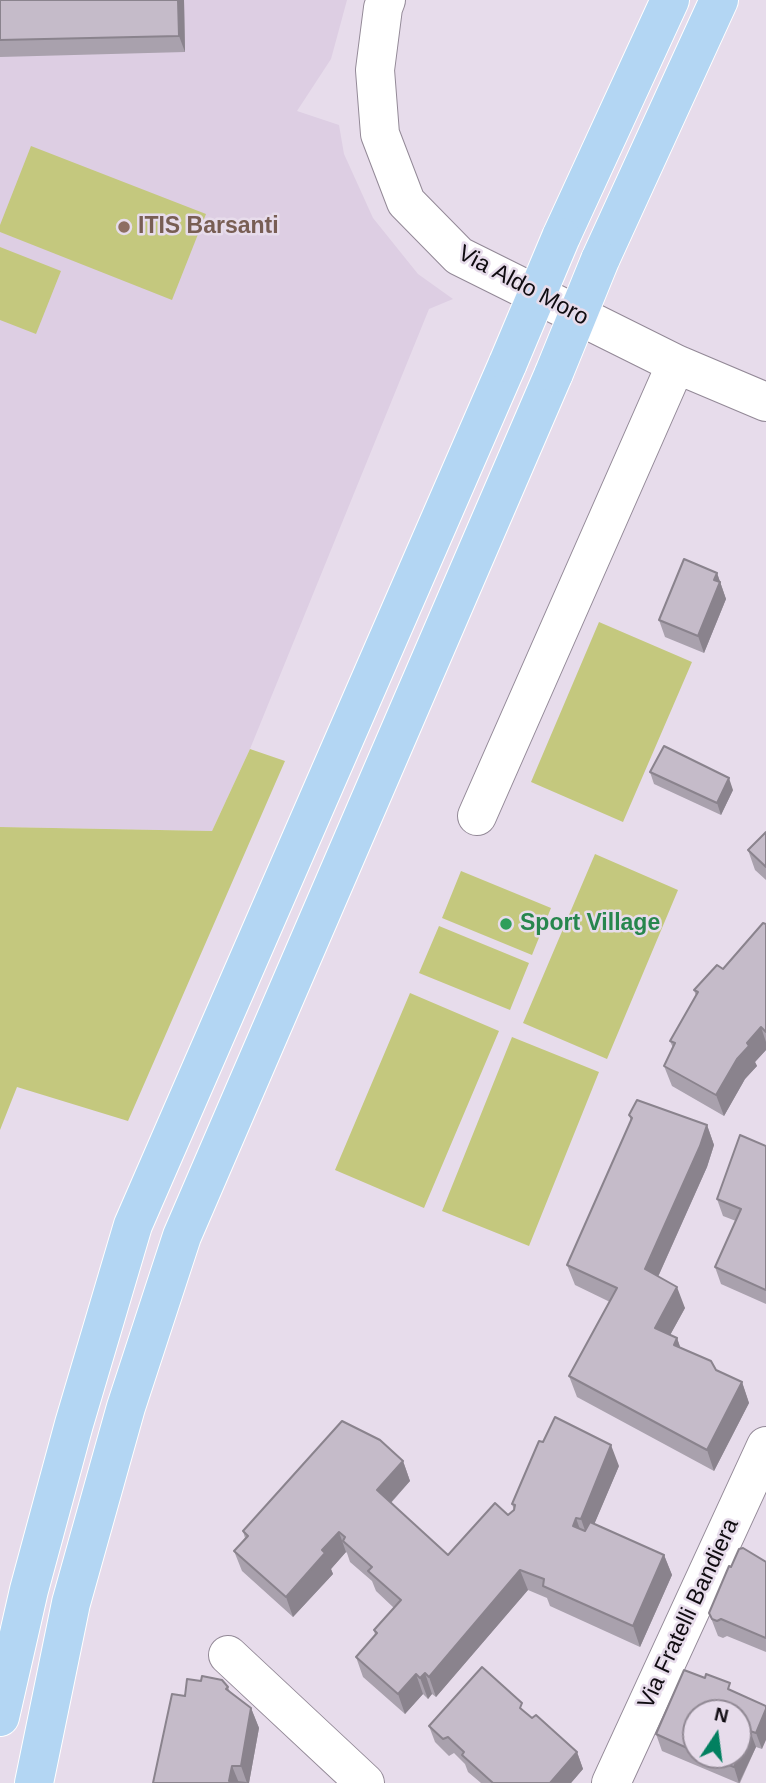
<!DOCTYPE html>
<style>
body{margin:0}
#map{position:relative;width:766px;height:1783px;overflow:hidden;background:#e7dceb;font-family:Arial,sans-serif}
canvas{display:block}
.north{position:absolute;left:682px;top:1699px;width:70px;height:70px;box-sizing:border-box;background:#e7dceb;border:2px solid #918994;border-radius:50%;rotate:13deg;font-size:19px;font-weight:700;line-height:28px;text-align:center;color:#100c11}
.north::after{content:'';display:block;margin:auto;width:24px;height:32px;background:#028060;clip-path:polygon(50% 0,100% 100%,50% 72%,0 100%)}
</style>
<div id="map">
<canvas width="766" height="1783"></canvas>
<div class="north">N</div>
</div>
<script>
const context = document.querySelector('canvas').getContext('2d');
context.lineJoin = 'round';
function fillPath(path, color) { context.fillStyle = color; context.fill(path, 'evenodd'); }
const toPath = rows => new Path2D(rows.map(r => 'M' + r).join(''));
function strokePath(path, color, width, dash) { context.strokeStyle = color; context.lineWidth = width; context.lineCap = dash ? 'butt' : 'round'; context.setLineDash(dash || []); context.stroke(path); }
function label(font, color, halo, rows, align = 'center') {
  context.font = font + ' Arial,sans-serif'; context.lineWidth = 5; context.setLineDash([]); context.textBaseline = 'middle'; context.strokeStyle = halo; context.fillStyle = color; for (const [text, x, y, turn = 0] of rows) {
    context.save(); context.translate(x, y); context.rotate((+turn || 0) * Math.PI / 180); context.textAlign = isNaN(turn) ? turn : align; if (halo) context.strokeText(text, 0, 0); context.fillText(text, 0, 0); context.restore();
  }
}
const built = toPath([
 [0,0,347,0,331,59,297,111,339,125,344,154,373,218,418,274,453,299,429,309,250,749,212,831,0,827]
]);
const green = toPath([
 [31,146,206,214,172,300,0,232,0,225],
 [0,247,61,271,36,334,0,320],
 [599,622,692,662,623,822,531,782],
 [250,749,285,761,128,1121,17,1087,0,1130,0,827,212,831],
 [595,854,678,890,607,1059,523,1023],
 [461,871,551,908,532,955,442,918],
 [439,926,529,963,510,1010,419,973],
 [410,993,499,1031,424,1208,335,1170],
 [512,1037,599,1072,529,1246,442,1211]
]);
const minor = toPath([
 [386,0,383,8,375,70,380,134,406,202,459,256,676,364,766,402],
 [477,816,676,364],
 [228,1655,365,1783],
 [611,1783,766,1446]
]);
const highway = toPath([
 [561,237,670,0],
 [600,260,719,0],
 [0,1717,29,1590,74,1424,133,1225,508,363],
 [34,1783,71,1603,126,1407,182,1236,554,373]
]);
const highwayBridge = toPath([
 [508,363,561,237],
 [554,373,600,260]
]);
const wall = toPath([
 [0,0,184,0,185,52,0,57],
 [717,573,726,599,704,653,665,637,659,620],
 [650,772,733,790,721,815,654,784],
 [766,832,766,880,755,870,748,850],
 [766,924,766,1050,755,1062,757,1066,745,1079,724,1116,672,1086,664,1066,673,1048,670,1041,696,996,694,990,723,969],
 [629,1115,707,1125,714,1145,707,1167,658,1277,685,1308,670,1335,677,1338,680,1347,716,1370,742,1382,749,1403,714,1471,577,1397,569,1376,610,1302,575,1285,567,1265,631,1121],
 [766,1146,766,1304,721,1284,715,1267,736,1221,723,1216,717,1199],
 [403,1461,410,1481,391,1503,448,1555,514,1510,512,1504,619,1466,594,1524,664,1555,672,1575,640,1647,550,1606,547,1598,528,1590,436,1697,432,1694,428,1699,423,1694,405,1714,363,1677,356,1657,375,1635,374,1630,394,1608,376,1591,372,1581,350,1562,347,1553,346,1552,331,1569,333,1574,293,1617,242,1571,234,1551,245,1538,243,1531],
 [766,1562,766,1652,727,1636,723,1638,718,1636,709,1613,731,1567],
 [705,1678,766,1706,762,1749,756,1747,740,1783,738,1783,662,1751,656,1734],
 [696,1713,738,1755,696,1755],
 [201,1681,228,1687,230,1692,251,1708,259,1728,249,1783,153,1783,185,1696],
 [526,1713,577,1752,583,1769,571,1783,481,1783,468,1772,465,1764,454,1753,449,1756,435,1742,429,1726]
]);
const shadedWall = toPath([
 [178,0,184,0,185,52,179,36],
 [717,573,726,599,704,653,698,636],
 [729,778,733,790,721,815,717,803],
 [761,1027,766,1042,766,1050,755,1062,757,1066,745,1079,724,1116,716,1095,747,1043],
 [707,1125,714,1145,707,1167,652,1290,645,1269],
 [677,1287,685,1308,663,1348,655,1328],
 [677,1338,684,1358,674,1345],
 [742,1382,749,1403,714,1471,707,1450],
 [611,1445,619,1466,588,1539,581,1519],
 [403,1461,410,1481,384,1510,377,1490],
 [576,1518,583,1538,573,1526],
 [339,1532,346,1552,331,1569,333,1574,293,1617,286,1597,322,1550],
 [664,1555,672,1575,640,1647,633,1626],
 [520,1570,528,1590,436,1697,429,1677],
 [425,1673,432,1694,428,1699,420,1678],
 [416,1674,423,1694,405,1714,398,1694],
 [251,1708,259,1728,249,1783,247,1783,241,1766],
 [766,1709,766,1740,762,1749,756,1733],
 [750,1731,756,1747,739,1783,734,1767],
 [577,1752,583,1769,571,1783,550,1783],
 [232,1766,239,1783,229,1781]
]);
const building = toPath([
 [0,0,178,0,179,36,0,40,0,0],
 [684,559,717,573,714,580,720,582,698,636,659,620,684,559],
 [664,746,729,778,717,803,650,772,664,746],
 [766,832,766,867,748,850,766,832],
 [763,923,766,924,766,1032,761,1027,747,1043,749,1046,737,1059,716,1095,664,1066,675,1043,670,1041,698,992,694,990,717,965,723,969,763,923],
 [637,1100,707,1125,700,1146,645,1269,677,1287,655,1328,677,1338,674,1345,711,1361,716,1370,742,1382,707,1450,569,1376,617,1288,567,1265,632,1118,629,1115,637,1100],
 [740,1135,766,1146,766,1290,715,1267,741,1209,717,1199,740,1135],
 [555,1417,611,1445,581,1519,576,1518,573,1526,585,1531,590,1522,664,1555,633,1626,543,1586,544,1579,520,1570,429,1677,425,1673,420,1678,416,1674,398,1694,356,1657,377,1633,374,1630,401,1600,368,1571,372,1567,343,1541,345,1537,339,1532,322,1550,325,1553,286,1597,234,1551,248,1536,243,1531,342,1421,380,1440,403,1461,377,1490,448,1555,495,1503,508,1515,514,1510,515,1505,512,1504,539,1441,543,1442,555,1417],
 [743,1548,766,1562,766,1638,721,1619,717,1621,712,1619,709,1613,729,1566,731,1567,739,1549,743,1548],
 [482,1667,522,1703,520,1708,532,1718,536,1715,577,1752,550,1783,493,1783,462,1755,464,1752,448,1737,443,1739,429,1726,482,1667],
 [684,1670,705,1678,706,1674,730,1683,728,1689,766,1706,766,1709,756,1733,750,1731,734,1767,704,1755,738,1755,738,1713,696,1713,696,1752,656,1734,684,1670],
 [202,1676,222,1680,228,1687,226,1689,251,1708,241,1766,232,1766,229,1781,246,1783,153,1783,172,1694,185,1696,187,1679,201,1681,202,1676]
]);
const markers = [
 [124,227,7,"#8d6e63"],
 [506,924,7,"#2e9e5b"]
];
const educationNames = [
 ["ITIS Barsanti",138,227]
];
const streetNames = [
 ["Via Aldo Moro",523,286,28],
 ["Via Fratelli Bandiera",689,1614,-65]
];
const leisureNames = [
 ["Sport Village",520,924]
];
fillPath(built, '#ddcee3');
fillPath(green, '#c4c87e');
strokePath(minor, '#938997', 40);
strokePath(highway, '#fff', 40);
strokePath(minor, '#fff', 38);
strokePath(highway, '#b3d6f3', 38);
strokePath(highwayBridge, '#fff', 40, []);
strokePath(highwayBridge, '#b3d6f3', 38);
fillPath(wall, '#a9a1ad');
fillPath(shadedWall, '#8a838d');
fillPath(building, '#c5bbc9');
strokePath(building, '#8a838d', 2);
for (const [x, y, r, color] of markers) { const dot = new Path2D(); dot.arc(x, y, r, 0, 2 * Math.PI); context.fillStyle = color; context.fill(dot); strokePath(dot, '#e7dceb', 2.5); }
label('bold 23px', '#785e54', '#e7dceb', educationNames, 'left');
label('23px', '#100c11', '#e7dceb', streetNames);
label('bold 23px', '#27864d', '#e7dceb', leisureNames, 'left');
</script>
